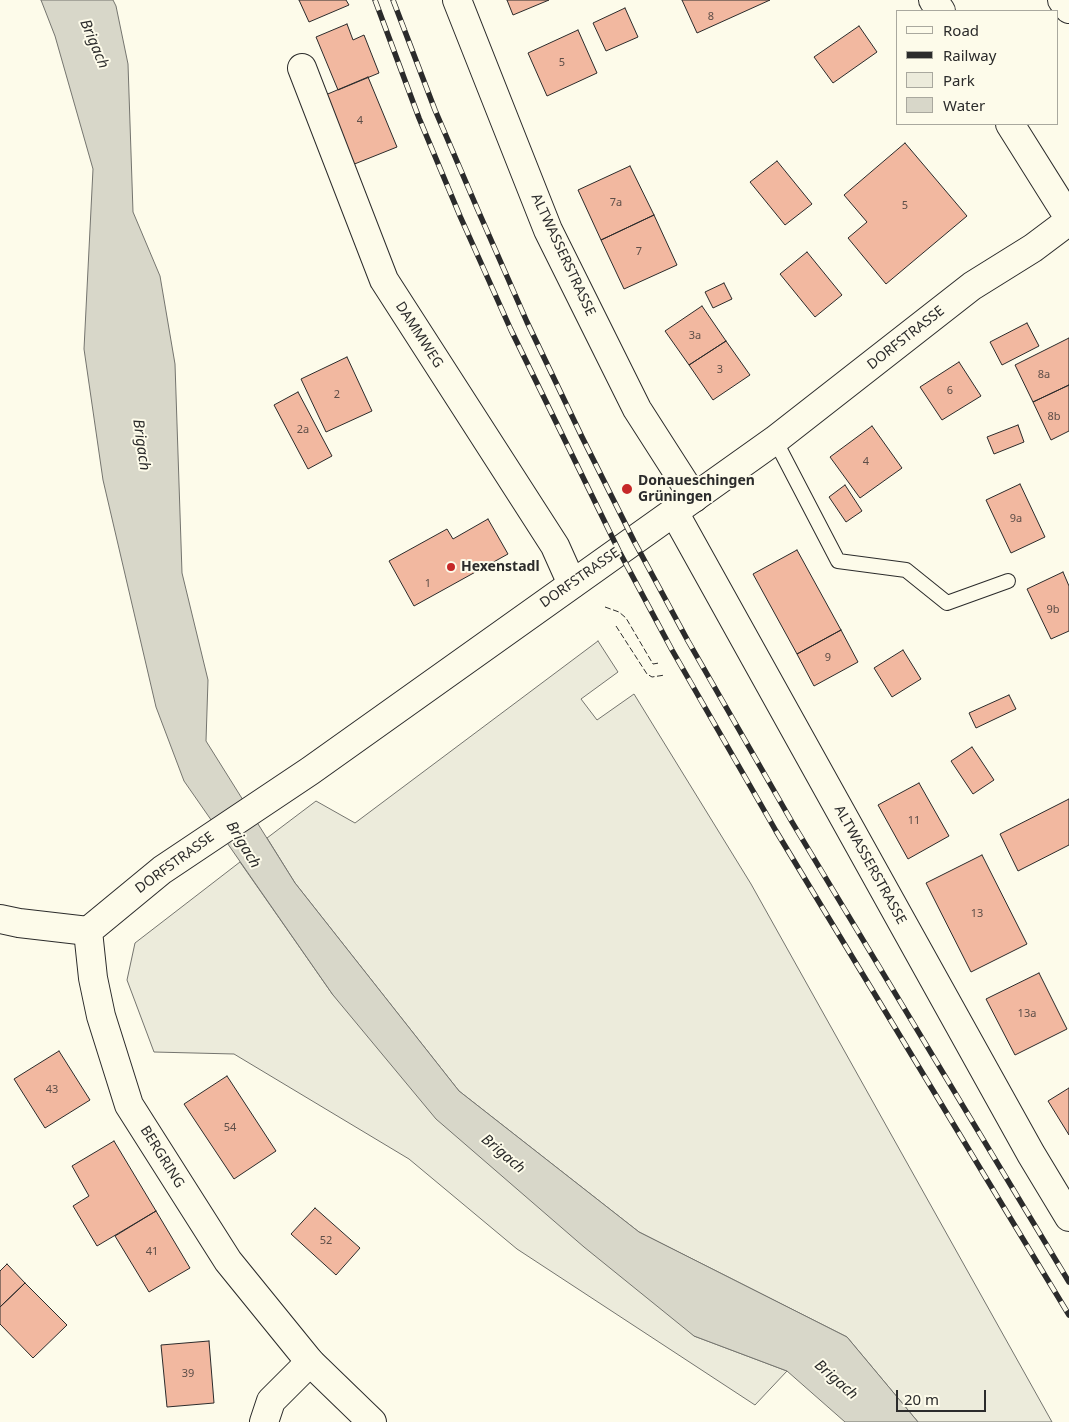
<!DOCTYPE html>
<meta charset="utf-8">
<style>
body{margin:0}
#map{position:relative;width:1069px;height:1422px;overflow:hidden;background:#fdfbea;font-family:"Noto Sans",sans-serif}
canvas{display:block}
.legend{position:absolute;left:896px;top:10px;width:162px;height:115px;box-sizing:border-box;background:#fdfbea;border:1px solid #a9a89e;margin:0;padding:6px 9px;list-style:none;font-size:15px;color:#2b2b2b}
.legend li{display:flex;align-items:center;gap:10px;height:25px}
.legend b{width:25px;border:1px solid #a9a89e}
.scale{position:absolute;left:896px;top:1390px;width:90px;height:22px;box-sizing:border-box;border:2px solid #2b2b2b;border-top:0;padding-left:6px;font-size:15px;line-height:18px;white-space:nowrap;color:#2b2b2b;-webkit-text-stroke:4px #fdfbea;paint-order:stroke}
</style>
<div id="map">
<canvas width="1069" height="1422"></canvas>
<ul class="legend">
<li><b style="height:6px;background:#fdfbea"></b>Road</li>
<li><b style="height:6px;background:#2b2b2b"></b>Railway</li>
<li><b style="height:14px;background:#ecebdb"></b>Park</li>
<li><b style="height:14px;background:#d8d7c9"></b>Water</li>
</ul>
<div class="scale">20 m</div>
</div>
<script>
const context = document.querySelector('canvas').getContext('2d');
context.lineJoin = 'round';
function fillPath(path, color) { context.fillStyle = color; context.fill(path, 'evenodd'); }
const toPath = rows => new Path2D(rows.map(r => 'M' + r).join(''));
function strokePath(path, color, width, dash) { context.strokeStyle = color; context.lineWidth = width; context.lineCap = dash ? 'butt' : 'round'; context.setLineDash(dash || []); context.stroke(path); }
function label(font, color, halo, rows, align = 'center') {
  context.font = font + ' "Noto Sans",sans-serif'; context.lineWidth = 4; context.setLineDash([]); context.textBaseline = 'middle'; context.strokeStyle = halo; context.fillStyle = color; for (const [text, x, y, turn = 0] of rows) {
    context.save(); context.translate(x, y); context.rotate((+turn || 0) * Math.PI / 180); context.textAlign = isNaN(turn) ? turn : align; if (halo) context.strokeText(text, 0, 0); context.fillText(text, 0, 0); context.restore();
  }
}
const green = toPath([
 [598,641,618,672,581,699,597,720,634,694,751,884,1052,1422,918,1422,847,1337,639,1232,459,1091,295,883,267,838,316,801,355,823,598,641],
 [240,862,333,995,694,1336,787,1371,755,1405,517,1249,409,1159,234,1054,154,1052,127,980,135,943,240,862]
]);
const water = toPath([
 [41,0,113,0,116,6,128,64,133,212,160,276,175,364,182,573,208,680,206,741,295,883,459,1091,639,1232,847,1337,918,1422,845,1422,787,1371,694,1336,584,1247,436,1119,333,995,184,781,156,707,103,480,84,349,93,169,55,36,41,0]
]);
const building = toPath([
 [299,0,346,0,349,5,309,22,299,0],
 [507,0,549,0,513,15,507,0],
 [682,0,770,0,697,33,682,0],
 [625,8,638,37,606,51,593,23,625,8],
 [347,24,353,40,364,35,379,73,338,90,316,37,347,24],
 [859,26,877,52,833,83,814,57,859,26],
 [578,30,597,73,547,96,528,53,578,30],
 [368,77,397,147,352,165,323,96,368,77],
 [905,143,967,216,886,284,848,238,867,222,844,195,905,143],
 [777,161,812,204,785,225,750,182,777,161],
 [630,166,654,215,601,240,578,190,630,166],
 [654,215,677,265,624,289,601,240,654,215],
 [807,252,842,295,815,317,780,274,807,252],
 [724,283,732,299,713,308,705,292,724,283],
 [702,306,726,341,689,365,665,331,702,306],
 [1027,323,1039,346,1002,365,990,342,1027,323],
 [1069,338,1069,385,1033,402,1015,365,1069,338],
 [726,341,750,375,713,400,689,365,726,341],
 [347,357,372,411,326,432,301,379,347,357],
 [959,362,981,396,942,420,920,387,959,362],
 [1069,385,1069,431,1051,440,1033,402,1069,385],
 [298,392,332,456,308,469,274,405,298,392],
 [1018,425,1024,442,994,454,987,437,1018,425],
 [872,426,902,468,860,498,830,457,872,426],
 [1020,484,1045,537,1011,553,986,500,1020,484],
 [845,485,862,511,846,522,829,497,845,485],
 [488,519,508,554,414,606,389,561,447,529,453,539,488,519],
 [797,550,841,630,797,654,753,574,797,550],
 [1063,572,1069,586,1069,631,1051,639,1027,589,1063,572],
 [841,630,858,662,814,686,797,654,841,630],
 [903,650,921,679,892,697,874,668,903,650],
 [1009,695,1016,709,976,728,969,713,1009,695],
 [972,747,994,780,973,794,951,761,972,747],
 [919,783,949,836,908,859,878,805,919,783],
 [1069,799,1069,845,1018,871,1000,834,1069,799],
 [982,855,1027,944,971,972,926,883,982,855],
 [1039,973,1067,1029,1015,1055,986,999,1039,973],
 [59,1051,90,1100,45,1128,14,1079,59,1051],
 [227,1076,276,1151,234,1179,184,1104,227,1076],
 [1069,1088,1069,1135,1048,1101,1069,1088],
 [114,1141,156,1211,97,1246,73,1206,89,1196,72,1166,114,1141],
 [315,1208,360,1248,336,1275,291,1234,315,1208],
 [156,1211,190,1268,149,1292,115,1236,156,1211],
 [7,1264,25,1283,0,1307,0,1271,7,1264],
 [25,1283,67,1325,33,1358,0,1324,0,1307,25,1283],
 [209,1341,214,1403,167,1407,161,1345,209,1341]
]);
const lane = toPath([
 [775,440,838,561,906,570,947,603,1008,581]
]);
const street = toPath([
 [457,0,548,230,637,409,694,498],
 [1062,0,1069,9],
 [302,68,384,280,555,546,572,584],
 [674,512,1031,1154,1069,1217],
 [0,919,19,923,88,931],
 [264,1422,271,1401,310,1362]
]);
const secondary = toPath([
 [933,0,941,11],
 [1010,124,1069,218],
 [372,1422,310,1362,228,1261,129,1105,101,1016,93,978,88,931,162,870,310,771,775,440,972,286,1033,248,1069,221]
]);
const rail = toPath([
 [375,0,419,118,460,216,511,330,619,551,672,650,776,831,1069,1315],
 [393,0,435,110,477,208,527,322,582,437,634,541,688,641,792,822,1069,1282]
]);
const fence = toPath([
 [605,607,619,612,626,618,653,664,659,663],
 [616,626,647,674,652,677,665,675]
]);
const markers = [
 [627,489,6,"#c62828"],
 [451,567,5,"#c62828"]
];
const numberNames = [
 ["8",711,17],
 ["5",562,63],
 ["4",360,121],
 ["7a",616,203],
 ["5",905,206],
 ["7",639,252],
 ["3a",695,336],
 ["3",720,370],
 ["8a",1044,375],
 ["6",950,391],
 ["2",337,395],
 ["8b",1054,417],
 ["2a",303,430],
 ["4",866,462],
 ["9a",1016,519],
 ["1",428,584],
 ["9b",1053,610],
 ["9",828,658],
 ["11",914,821],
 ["13",977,914],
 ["13a",1027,1014],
 ["43",52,1090],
 ["54",230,1128],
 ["52",326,1241],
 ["41",152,1252],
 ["39",188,1374]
];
const streetNames = [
 ["ALTWASSERSTRASSE",563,255,65],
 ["DAMMWEG",419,335,57],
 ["DORFSTRASSE",906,338,-38],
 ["DORFSTRASSE",580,578,-35],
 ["DORFSTRASSE",175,863,-36],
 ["ALTWASSERSTRASSE",870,865,61],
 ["BERGRING",162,1157,58]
];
const poiNames = [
 ["Donaueschingen",638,481],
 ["Grüningen",638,497],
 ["Hexenstadl",461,567]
];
const waterNames = [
 ["Brigach",94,44,67],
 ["Brigach",141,445,82],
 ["Brigach",243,845,59],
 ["Brigach",503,1154,40],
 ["Brigach",836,1380,41]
];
fillPath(green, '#ecebdb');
strokePath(green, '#74746e', 1);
fillPath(water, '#d8d7c9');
strokePath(water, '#74746e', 1);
fillPath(building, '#f2b8a0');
strokePath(building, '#2b2b2b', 1);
strokePath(lane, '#2b2b2b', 16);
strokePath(street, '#2b2b2b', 30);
strokePath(secondary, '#2b2b2b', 30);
strokePath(lane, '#fdfbea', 14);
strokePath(street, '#fdfbea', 28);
strokePath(secondary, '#fdfbea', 28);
strokePath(rail, '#2b2b2b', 5.5);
strokePath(rail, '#fdfbea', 4, [11]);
strokePath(fence, '#2b2b2b', 1, [6, 2.5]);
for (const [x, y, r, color] of markers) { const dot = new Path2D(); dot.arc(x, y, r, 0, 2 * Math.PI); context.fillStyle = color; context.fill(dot); strokePath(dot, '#fdfbea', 2); }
label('11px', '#5d4e48', null, numberNames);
label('14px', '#2b2b2b', '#fdfbea', streetNames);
label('bold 14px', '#2b2b2b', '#fdfbea', poiNames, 'left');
label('italic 15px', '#2b2b2b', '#fdfbea', waterNames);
</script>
